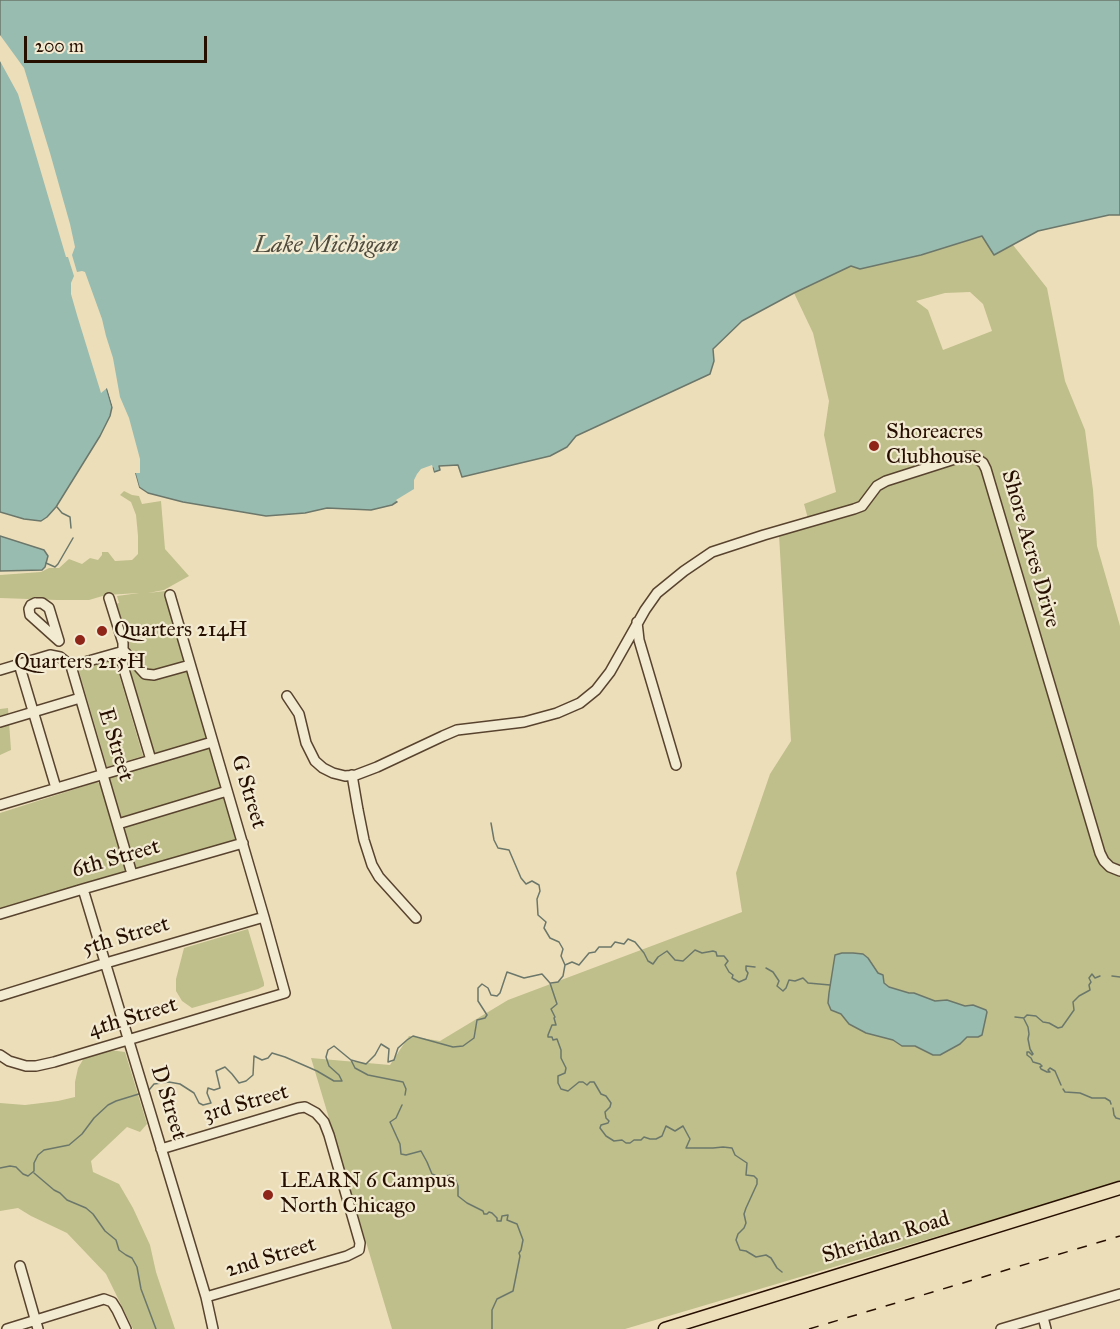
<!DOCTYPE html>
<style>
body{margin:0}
#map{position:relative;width:1120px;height:1329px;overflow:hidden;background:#eddeba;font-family:"IM FELL Great Primer",serif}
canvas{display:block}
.scale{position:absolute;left:24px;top:36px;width:183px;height:27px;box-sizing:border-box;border:3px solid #270f00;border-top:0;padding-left:8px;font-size:18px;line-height:21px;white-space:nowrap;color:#270f00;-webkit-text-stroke:4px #f3ead2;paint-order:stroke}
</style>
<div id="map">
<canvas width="1120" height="1329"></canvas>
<div class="scale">200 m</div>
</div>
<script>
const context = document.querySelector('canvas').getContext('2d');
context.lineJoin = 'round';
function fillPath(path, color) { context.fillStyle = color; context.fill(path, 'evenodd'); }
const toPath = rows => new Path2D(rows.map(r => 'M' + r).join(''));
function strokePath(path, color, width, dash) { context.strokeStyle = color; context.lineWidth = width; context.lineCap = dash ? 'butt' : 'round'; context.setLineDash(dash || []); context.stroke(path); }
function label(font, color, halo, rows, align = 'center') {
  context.font = font + ' "IM FELL Great Primer",serif'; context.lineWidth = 4.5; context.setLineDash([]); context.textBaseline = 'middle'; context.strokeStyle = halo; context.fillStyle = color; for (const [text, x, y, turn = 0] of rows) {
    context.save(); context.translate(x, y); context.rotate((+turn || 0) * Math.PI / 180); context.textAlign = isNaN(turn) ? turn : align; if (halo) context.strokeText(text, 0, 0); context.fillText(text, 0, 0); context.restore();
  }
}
const green = toPath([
 [982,236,994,255,1013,245,1047,288,1065,381,1085,430,1093,490,1097,546,1120,626,1120,1182,625,1329,392,1329,311,1058,390,1065,409,1036,440,1041,508,1000,742,912,736,873,770,774,791,741,779,535,810,526,804,504,836,492,824,435,829,401,813,333,794,293,851,266,921,255],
 [970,292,983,304,992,331,943,350,928,310,916,301,945,293],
 [124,491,132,495,139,496,142,504,161,501,165,549,189,576,164,590,148,593,165,591,186,663,153,673,146,671,135,659,127,645,115,604,119,603,117,596,139,593,106,595,89,600,57,600,0,598,0,575,41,572,49,568,59,568,69,559,82,564,90,558,98,560,102,555,102,552,108,552,115,561,132,560,138,554,138,536,136,515,131,502,120,495],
 [114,657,143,756,107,767,78,668],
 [133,666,142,676,188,668,209,740,154,757,127,667],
 [8,708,11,750,0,755,0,709],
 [209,748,221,790,120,820,107,777],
 [97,782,100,784,125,870,124,872,0,909,0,813],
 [224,796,237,840,135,870,122,826],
 [248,929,264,983,264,986,258,989,192,1008,182,1001,176,991,176,979,184,948],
 [110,1050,125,1052,147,1124,140,1132,127,1127,91,1161,93,1172,119,1184,133,1208,150,1245,156,1272,175,1329,133,1329,106,1274,67,1233,31,1216,18,1208,0,1211,0,1103,25,1105,58,1101,75,1097,75,1082,78,1068,84,1058]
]);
const water = toPath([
 [0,0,1120,0,1120,215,1109,215,1038,231,994,255,982,236,921,255,860,269,851,266,794,293,742,321,713,349,714,361,710,374,576,436,567,447,550,456,462,477,458,465,439,466,440,470,434,472,433,468,420,474,415,490,392,505,371,510,327,508,305,513,266,516,183,502,148,493,139,487,92,322,88,323,112,407,110,416,100,436,56,507,47,517,41,521,24,519,0,512,0,0],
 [0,536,44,550,48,556,45,567,42,570,0,571,0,536],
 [853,953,863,954,868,958,878,973,883,975,884,983,889,987,909,993,914,993,935,1001,947,1000,965,1006,973,1005,986,1010,987,1012,982,1035,978,1037,967,1037,960,1044,940,1055,933,1055,915,1046,902,1046,893,1040,866,1033,849,1024,841,1014,831,1010,828,1003,829,993,835,955,842,953,853,953]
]);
const pier = toPath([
 [0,35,24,68,50,153,70,224,75,247,72,255,77,272,82,271,85,272,102,319,106,336,113,358,120,397,129,418,140,459,140,473,135,473,140,491,138,490,107,388,101,393,77,315,71,294,71,283,74,276,68,257,66,257,18,94,0,61],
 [432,465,434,473,432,474,431,472,423,476,417,492,400,504,396,500,414,489,414,480,417,474,421,469]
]);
const stream = toPath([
 [57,507,62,513,70,517,71,528],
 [46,563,55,567,58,564,73,538],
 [491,823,494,840,498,848,509,850,521,878,526,884,532,881,539,885,540,891,537,899,538,915,546,922,544,928,550,938,559,942,563,949,561,956,565,965],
 [766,968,773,972,779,981,777,986,783,991,786,988,789,980,795,981,803,978,808,983,830,985],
 [1112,976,1120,977],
 [551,983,558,982,563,976,565,965,572,962,579,965,589,953,595,952,599,947,611,947,615,942,624,944,628,939,635,942,644,953,648,961,653,964,658,957,667,951,675,960,683,961,695,950,702,953,713,951,716,952,717,956,724,956,728,961,725,965,729,972,733,975,732,978,739,982,746,979,748,973,746,970,746,966,755,967],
 [1015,1017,1024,1018,1027,1015,1036,1016,1043,1022,1049,1023,1058,1028,1062,1027,1074,1010,1073,1002,1079,996,1090,990,1089,985,1091,982,1089,978,1092,974,1095,978,1100,976],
 [1024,1019,1028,1027,1029,1034,1028,1039,1030,1049,1033,1054,1032,1055,1029,1052,1027,1052,1027,1055,1031,1058,1033,1062,1040,1064,1042,1066,1040,1067,1041,1069,1047,1072,1050,1072,1048,1070,1050,1068,1055,1071,1061,1085],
 [351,1060,366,1064,375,1055,381,1044,389,1049,388,1062,394,1060,398,1048,407,1040,413,1036,453,1047,463,1046,474,1038,477,1020,485,1018,487,1015,478,1001,478,988,482,984,488,988,491,995,497,996,500,993,507,972,524,978,542,974,550,983,557,1004,551,1009,555,1017,554,1018,556,1025,552,1025,548,1035,548,1037,552,1037,553,1040,557,1039,561,1050,561,1058,566,1068,565,1073,558,1076,558,1083,561,1089,568,1091,579,1082,583,1082,587,1085,590,1082,594,1082,601,1094,606,1096,611,1103,610,1107,605,1112,606,1118,609,1121,608,1123,601,1125,600,1128,606,1136,614,1141,622,1140,626,1143,630,1143,634,1140,641,1140,644,1137,650,1139,656,1139,662,1136,666,1126,675,1131,683,1126,690,1139,686,1148,713,1148,723,1147,732,1148,735,1155,747,1163,746,1175,754,1176,757,1179,757,1184,746,1208,744,1214,746,1223,744,1228,738,1234,736,1240,740,1250,746,1251,756,1257,766,1255,771,1258,777,1268,782,1272],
 [1063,1089,1065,1092,1080,1093,1092,1098,1105,1098,1110,1101,1111,1104],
 [149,1090,154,1084,169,1082,180,1084,194,1093,199,1103,203,1105,211,1103,207,1093,208,1088,214,1090,220,1088,216,1071,225,1067,232,1074,239,1083,246,1081,253,1075,254,1056,262,1060,268,1058,272,1053,285,1057,317,1071,334,1081,342,1081,339,1075,329,1066,326,1057,328,1050,334,1046,351,1060,355,1068,368,1075,403,1082,406,1089,405,1095],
 [402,1105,396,1118,390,1122,400,1144,401,1154,406,1155,421,1151,427,1162,432,1174,440,1177,451,1175,455,1179,458,1186,458,1196,467,1203,483,1211,484,1214,487,1214,489,1212,492,1213,497,1218,497,1221,501,1221,502,1216,508,1215,507,1220,517,1224,523,1240,521,1250,519,1253,520,1256,513,1291,497,1299,492,1310,492,1329],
 [1113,1108,1114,1115,1116,1118,1120,1119],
 [0,1168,10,1166,16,1167,23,1174,28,1176,34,1171,34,1163,38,1155,44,1150,69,1145,82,1134,94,1118,108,1105,116,1101,142,1093],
 [34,1173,54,1190,60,1193,67,1200,86,1208,93,1214,105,1231,116,1240,119,1250,126,1255,132,1258,137,1267,141,1289,156,1329]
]);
const minor = toPath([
 [109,598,123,643,123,666,151,760],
 [35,603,42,603,49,608,59,641,30,615,29,609,31,605,35,603],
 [637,622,639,640,676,765],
 [19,664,56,788],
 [71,666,124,651,145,674,154,675,190,665],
 [0,670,50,655,60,657,71,666,132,874],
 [287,696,299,714,306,743,315,761,323,768,333,773,345,776,356,775,377,767,443,736,457,730,524,722,557,713,580,703,596,690,610,672,645,610,657,593,684,571,712,552,764,535,854,509,862,506,877,486,886,481,961,457,973,456,983,463,986,469,1100,853,1104,861,1110,867,1120,871],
 [0,722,80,698],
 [352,775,358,810,364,840,372,865,379,877,416,918],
 [0,805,212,742],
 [118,824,227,791],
 [83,889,206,1297,213,1329],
 [0,914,83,889,243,843],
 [0,996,106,963,264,917],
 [0,1055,9,1061,26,1066,36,1066,54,1062,285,993,264,917,170,595],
 [161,1149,298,1108,305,1107,316,1113,324,1122,329,1135,360,1243,359,1250,347,1256,206,1297],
 [20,1266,38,1329],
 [1043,1317,1046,1329],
 [7,1329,104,1299,112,1302,117,1310,126,1329],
 [1001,1329,1120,1294]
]);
const major = toPath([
 [665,1329,1120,1188]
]);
const rail = toPath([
 [809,1329,1120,1236]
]);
const markers = [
 [874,446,6,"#8f2418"],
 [102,631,6,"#8f2418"],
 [80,640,6,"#8f2418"],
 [268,1195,6,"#8f2418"]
];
const poiNames = [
 ["Shoreacres",886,433],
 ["Clubhouse",886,458],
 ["Quarters 214H",114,631],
 ["Quarters 215H",80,663,"center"],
 ["LEARN 6 Campus",280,1182],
 ["North Chicago",280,1207]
];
const streetNames = [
 ["Shore Acres Drive",1030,549,74],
 ["E Street",115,745,73],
 ["G Street",248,792,73],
 ["6th Street",116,859,-16],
 ["5th Street",126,937,-17],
 ["4th Street",133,1018,-17],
 ["D Street",168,1103,73],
 ["3rd Street",246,1104,-16],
 ["Sheridan Road",886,1238,-17],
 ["2nd Street",271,1258,-17]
];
const waterNames = [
 ["Lake Michigan",326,246]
];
fillPath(green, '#bfbf8b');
fillPath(water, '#99bcb0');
strokePath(water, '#6b776a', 1.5);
fillPath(pier, '#eddeba');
strokePath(stream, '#6b776a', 1.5);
strokePath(minor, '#58432e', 12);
strokePath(major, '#270f00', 15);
strokePath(minor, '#f3ead2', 9);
strokePath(major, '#eddeba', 12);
strokePath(rail, '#270f00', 1.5, [10, 10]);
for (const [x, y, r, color] of markers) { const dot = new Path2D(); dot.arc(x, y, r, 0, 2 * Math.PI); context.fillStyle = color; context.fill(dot); strokePath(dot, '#f3ead2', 2); }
label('22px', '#270f00', '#f3ead2', poiNames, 'left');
label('22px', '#270f00', '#f3ead2', streetNames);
label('italic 24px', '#4f4c3e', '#f3ead2', waterNames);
</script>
